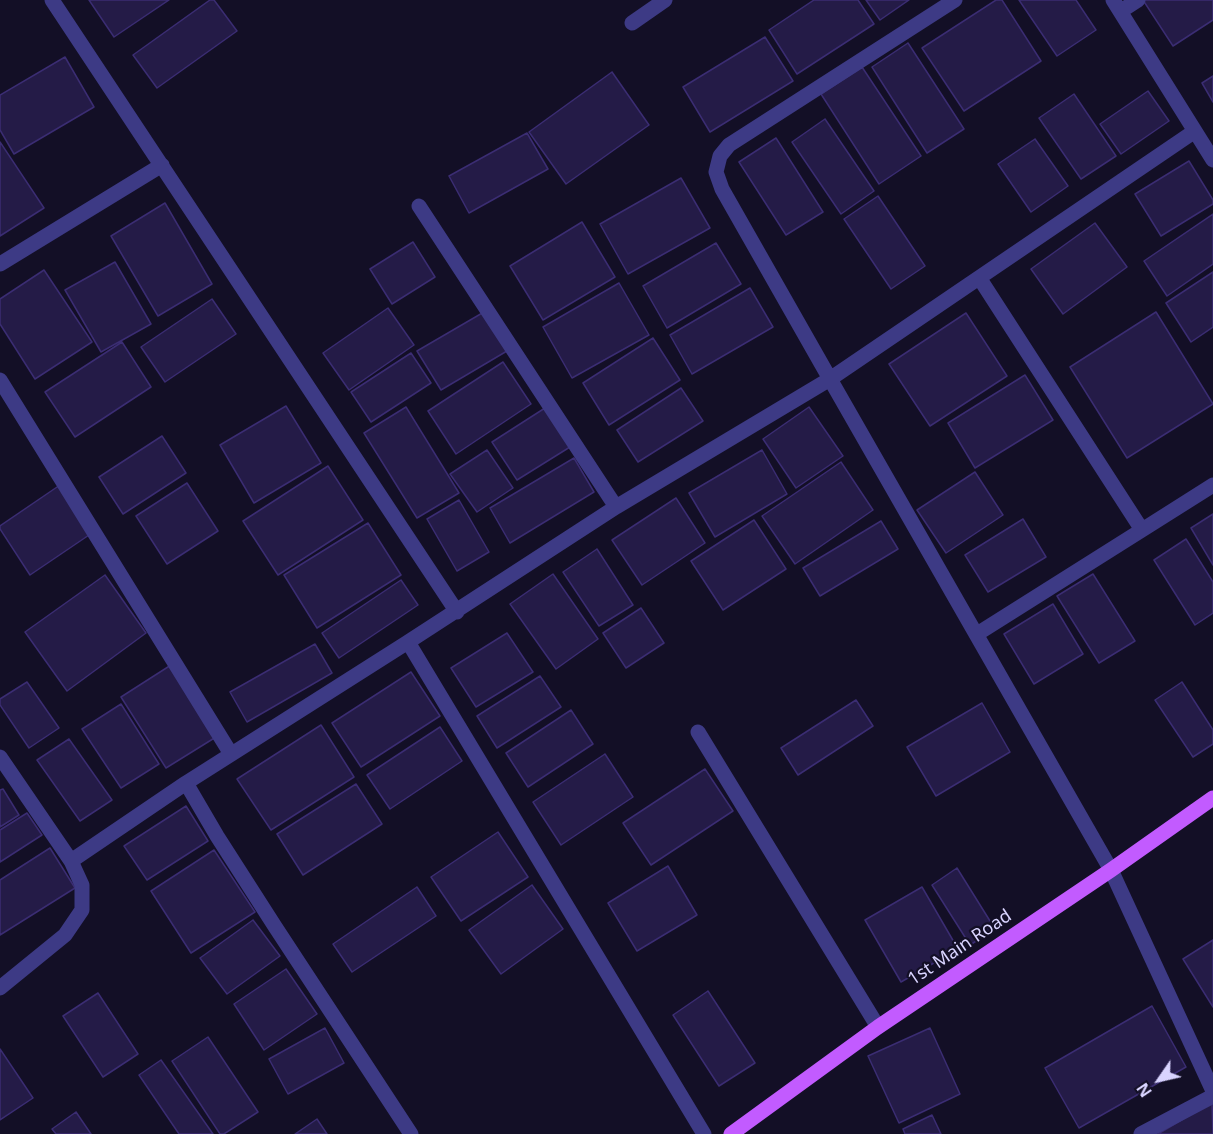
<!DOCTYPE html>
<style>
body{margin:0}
#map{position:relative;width:1213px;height:1134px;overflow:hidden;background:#130f26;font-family:"Noto Sans",sans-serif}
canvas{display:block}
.north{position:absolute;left:1129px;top:1050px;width:60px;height:60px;-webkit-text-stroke:4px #130f26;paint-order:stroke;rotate:236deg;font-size:16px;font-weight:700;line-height:24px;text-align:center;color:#d9d4ff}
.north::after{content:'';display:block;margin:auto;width:21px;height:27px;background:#d9d4ff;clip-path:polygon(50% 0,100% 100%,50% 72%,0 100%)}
</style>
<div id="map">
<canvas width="1213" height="1134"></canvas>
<div class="north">N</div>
</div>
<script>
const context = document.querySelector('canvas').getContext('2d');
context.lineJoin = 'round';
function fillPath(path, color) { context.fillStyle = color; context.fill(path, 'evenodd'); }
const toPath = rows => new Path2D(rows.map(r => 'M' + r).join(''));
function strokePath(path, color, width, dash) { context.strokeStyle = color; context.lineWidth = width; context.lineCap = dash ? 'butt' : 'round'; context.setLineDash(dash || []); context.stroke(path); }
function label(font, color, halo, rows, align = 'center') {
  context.font = font + ' "Noto Sans",sans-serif'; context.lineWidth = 4.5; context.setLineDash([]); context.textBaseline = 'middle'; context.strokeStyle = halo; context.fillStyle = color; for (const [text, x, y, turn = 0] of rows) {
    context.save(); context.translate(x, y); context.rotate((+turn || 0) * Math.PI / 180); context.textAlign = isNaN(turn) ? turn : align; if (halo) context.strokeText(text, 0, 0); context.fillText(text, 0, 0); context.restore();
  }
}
const building = toPath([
 [89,0,169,0,114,37,89,0],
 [210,0,214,0,237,31,157,88,133,55,210,0],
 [814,0,858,0,874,24,797,74,769,30,814,0],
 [866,0,909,0,880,20,866,0],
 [996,0,1002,0,1041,61,964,111,922,48,996,0],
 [1019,0,1076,0,1096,30,1057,56,1019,0],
 [1143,0,1213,0,1213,20,1173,46,1143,0],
 [765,37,793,81,710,132,683,87,765,37],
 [908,43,964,129,927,153,872,67,908,43],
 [65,57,94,107,14,154,0,130,0,95,65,57],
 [862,67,921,156,879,184,821,94,862,67],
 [612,72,649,125,566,184,529,132,612,72],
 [1213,76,1213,102,1202,83,1213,76],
 [1148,91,1169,121,1121,154,1100,124,1148,91],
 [1074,94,1116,156,1081,179,1039,118,1074,94],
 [825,119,874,191,841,214,792,142,825,119],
 [527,133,548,169,469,213,449,176,527,133],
 [776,138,823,212,786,235,739,162,776,138],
 [1035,139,1068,186,1031,212,998,164,1035,139],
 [0,142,44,208,0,236,0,142],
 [1189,161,1213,200,1213,204,1161,236,1135,194,1189,161],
 [681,178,710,228,628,274,600,224,681,178],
 [878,196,925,266,891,289,844,219,878,196],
 [165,203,212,284,158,316,111,236,165,203],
 [1213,214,1213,264,1167,296,1144,261,1213,214],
 [582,222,615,277,543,320,510,266,582,222],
 [1095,223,1127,267,1063,314,1031,269,1095,223],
 [413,242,435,277,392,304,370,269,413,242],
 [716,243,741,284,667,328,643,286,716,243],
 [115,262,151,324,101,352,65,290,115,262],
 [44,270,92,342,35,379,0,324,0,299,44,270],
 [1213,272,1213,327,1191,342,1166,303,1213,272],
 [619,283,649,335,572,378,543,327,619,283],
 [750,288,773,327,692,374,670,335,750,288],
 [212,299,236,334,165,382,141,347,212,299],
 [388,308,414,345,349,390,323,353,388,308],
 [484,312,507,351,441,390,417,351,484,312],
 [1156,312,1213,404,1127,458,1070,367,1156,312],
 [966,313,1007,376,930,426,889,364,966,313],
 [653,338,680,380,609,425,583,383,653,338],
 [122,342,151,387,75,437,45,392,122,342],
 [411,353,431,383,371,422,351,392,411,353],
 [503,362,531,404,456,454,428,411,503,362],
 [1025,375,1053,420,975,468,948,423,1025,375],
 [681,388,703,421,638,462,617,430,681,388],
 [286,406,321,463,254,503,220,445,286,406],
 [406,407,459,493,417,518,364,433,406,407],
 [809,407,843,456,796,488,763,439,809,407],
 [545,408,570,447,517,480,492,442,545,408],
 [162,436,186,473,123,514,99,477,162,436],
 [487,450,513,488,477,512,450,474,487,450],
 [762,450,787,494,715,537,689,493,762,450],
 [574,458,594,492,510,543,490,508,574,458],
 [841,462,873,510,795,564,762,516,841,462],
 [328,466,363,520,278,575,243,521,328,466],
 [975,472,1003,515,946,553,917,510,975,472],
 [187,483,218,531,167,564,136,516,187,483],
 [60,485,92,533,30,575,0,529,0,526,60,485],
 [676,498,705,543,642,585,612,540,676,498],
 [459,500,489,552,457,571,427,519,459,500],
 [1213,514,1213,565,1191,528,1213,514],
 [1023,519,1046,557,988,592,965,555,1023,519],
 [754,520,786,569,723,610,691,561,754,520],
 [881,521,898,549,820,596,803,568,881,521],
 [368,523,401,575,317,628,284,575,368,523],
 [1186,539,1213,582,1213,613,1195,625,1154,560,1186,539],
 [597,549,633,605,599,626,563,572,597,549],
 [553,574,598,639,556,669,510,604,553,574],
 [1093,574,1135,641,1099,663,1057,596,1093,574],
 [105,575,146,633,67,691,25,632,105,575],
 [401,580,418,605,339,658,322,633,401,580],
 [1053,604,1083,654,1034,684,1004,634,1053,604],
 [641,608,664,643,626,668,603,633,641,608],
 [507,633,533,672,476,707,451,668,507,633],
 [315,644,332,673,247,722,230,692,315,644],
 [171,665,216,737,166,768,121,697,171,665],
 [411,672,440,716,361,767,332,723,411,672],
 [540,676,561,707,497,748,477,716,540,676],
 [27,682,59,728,29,748,0,705,0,699,27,682],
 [1182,682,1213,730,1213,744,1193,757,1155,700,1182,682],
 [856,700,873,726,798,775,781,748,856,700],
 [982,703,1010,752,936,796,907,747,982,703],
 [121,704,159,764,121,788,82,729,121,704],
 [571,710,593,744,528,787,506,753,571,710],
 [321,725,354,777,271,830,237,779,321,725],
 [440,727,462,761,390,809,367,775,440,727],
 [69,739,112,800,80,821,37,760,69,739],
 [605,754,633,797,561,845,533,802,605,754],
 [705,769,733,811,651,865,623,823,705,769],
 [356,784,382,824,303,875,277,834,356,784],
 [3,789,19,815,0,827,0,790,3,789],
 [186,806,208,841,147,880,124,846,186,806],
 [27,813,42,835,0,862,0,830,27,813],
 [498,832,528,877,461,921,431,877,498,832],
 [50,848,75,888,0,935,0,880,50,848],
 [214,850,255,912,191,953,151,891,214,850],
 [668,866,697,915,637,951,608,903,668,866],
 [957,868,995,929,970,945,932,885,957,868],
 [532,885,563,929,501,974,469,930,532,885],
 [417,887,436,916,352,972,333,944,417,887],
 [922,887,958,949,901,982,865,920,922,887],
 [253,920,280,956,227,994,200,958,253,920],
 [1213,940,1213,1007,1183,959,1213,940],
 [286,969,317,1014,264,1050,234,1004,286,969],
 [708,991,755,1063,719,1086,673,1015,708,991],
 [98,993,138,1054,103,1077,63,1016,98,993],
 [1152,1006,1186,1067,1079,1128,1045,1068,1152,1006],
 [325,1028,344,1063,288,1094,269,1059,325,1028],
 [930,1028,960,1094,899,1123,868,1056,930,1028],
 [208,1037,258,1112,224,1134,220,1134,172,1061,208,1037],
 [0,1049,33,1098,0,1120,0,1049],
 [161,1060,213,1134,179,1134,139,1075,161,1060],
 [1212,1102,1213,1134,1158,1134,1212,1102],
 [76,1112,91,1134,56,1134,52,1129,76,1112],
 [932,1115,941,1134,905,1134,903,1129,932,1115],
 [317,1119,327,1134,295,1134,317,1119]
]);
const minor = toPath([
 [52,0,457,612],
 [955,0,729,145,720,156,716,172,722,189,830,379,1195,131],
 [1113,0,1213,160],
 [1121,11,1138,0],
 [632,23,665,0],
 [419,206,616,507],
 [0,264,162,165],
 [980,279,1142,530,1213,485],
 [0,380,231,754],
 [977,634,1142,530],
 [408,642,616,507,830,379,1111,870,1213,1091],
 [698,732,878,1027],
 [0,757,71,861,82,885,82,910,65,935,0,988],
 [186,783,217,836,274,925,411,1134],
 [71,861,186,783,408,642,704,1134],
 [1141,1134,1213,1096]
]);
const major = toPath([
 [731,1134,878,1027,1111,870,1213,798]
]);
const streetNames = [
 ["1st Main Road",960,948,-34]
];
fillPath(building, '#241b47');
strokePath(building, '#3b2d73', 1.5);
strokePath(minor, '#3d3a85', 15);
strokePath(major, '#c25bff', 15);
label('18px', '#d9d4ff', '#130f26', streetNames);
</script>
